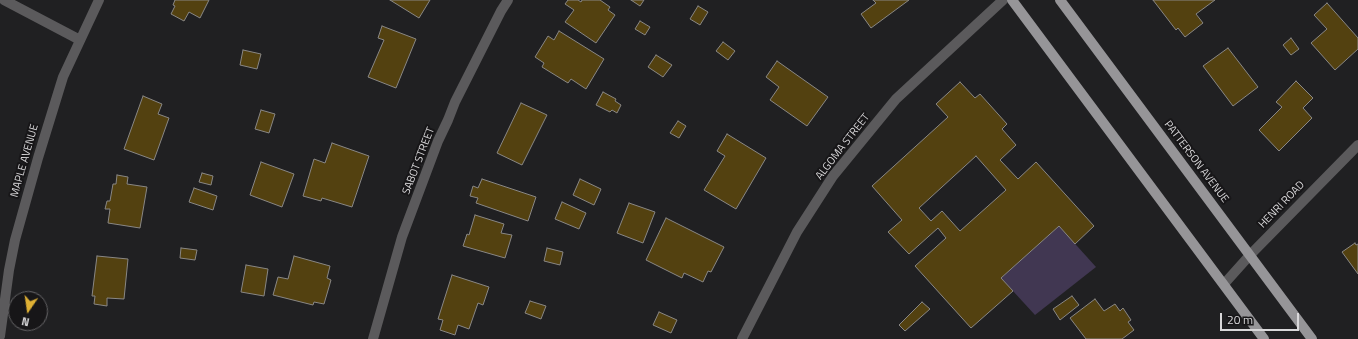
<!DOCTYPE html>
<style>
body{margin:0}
#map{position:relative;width:1358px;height:339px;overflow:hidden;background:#202022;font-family:"Titillium Web",sans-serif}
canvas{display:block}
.north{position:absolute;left:8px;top:291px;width:40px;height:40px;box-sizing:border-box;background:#171618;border:1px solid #656466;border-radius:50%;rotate:193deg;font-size:11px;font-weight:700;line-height:16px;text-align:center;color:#d9d8da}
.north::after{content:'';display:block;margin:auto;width:14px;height:18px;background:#dfb034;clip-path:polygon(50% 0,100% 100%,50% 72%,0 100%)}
.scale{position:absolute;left:1220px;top:313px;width:79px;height:18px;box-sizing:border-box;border:2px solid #d9d8da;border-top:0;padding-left:5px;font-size:12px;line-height:14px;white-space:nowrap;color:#d9d8da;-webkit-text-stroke:3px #171618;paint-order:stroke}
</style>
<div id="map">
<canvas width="1358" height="339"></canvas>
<div class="north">N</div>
<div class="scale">20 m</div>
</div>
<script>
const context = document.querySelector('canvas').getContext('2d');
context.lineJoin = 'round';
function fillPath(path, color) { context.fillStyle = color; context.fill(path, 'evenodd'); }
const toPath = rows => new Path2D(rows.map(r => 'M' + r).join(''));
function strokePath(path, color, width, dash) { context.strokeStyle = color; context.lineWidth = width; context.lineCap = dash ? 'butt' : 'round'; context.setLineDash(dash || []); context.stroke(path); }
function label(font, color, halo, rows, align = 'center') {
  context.font = font + ' "Titillium Web",sans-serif'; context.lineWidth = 4; context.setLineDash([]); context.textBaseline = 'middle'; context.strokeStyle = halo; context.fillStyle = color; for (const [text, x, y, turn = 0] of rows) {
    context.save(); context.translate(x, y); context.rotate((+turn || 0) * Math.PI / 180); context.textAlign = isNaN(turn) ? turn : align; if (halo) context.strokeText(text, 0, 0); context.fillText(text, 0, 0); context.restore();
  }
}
const green = toPath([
 [1059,226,1096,267,1035,315,1001,278]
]);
const building = toPath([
 [175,0,209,0,200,18,189,12,184,21,171,14,175,6,173,5,175,0],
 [390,0,430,0,419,18,390,0],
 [568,0,578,0,581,2,582,0,600,0,610,7,608,10,615,15,596,43,565,22,574,10,565,4,568,0],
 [631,0,644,0,640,6,631,0],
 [873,0,909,0,871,28,861,14,876,3,873,0],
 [1153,0,1215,0,1196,14,1203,23,1185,37,1178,28,1176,30,1153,0],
 [1327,3,1358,38,1358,49,1335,70,1311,43,1327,29,1314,15,1327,3],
 [698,6,708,12,700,25,690,19,698,6],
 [640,21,650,27,645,35,635,29,640,21],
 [382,26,416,39,396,88,368,77,384,40,378,38,382,26],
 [559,31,604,59,586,89,571,79,568,83,542,67,544,63,535,57,548,36,554,40,559,31],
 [1291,38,1299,49,1291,55,1283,45,1291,38],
 [723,42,735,51,728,60,716,51,723,42],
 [1228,48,1258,87,1233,106,1203,66,1228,48],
 [243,50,261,54,257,69,240,65,243,50],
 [656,55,672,65,663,77,648,67,656,55],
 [777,61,828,97,807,126,770,100,779,87,766,77,777,61],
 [1296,81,1313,98,1303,108,1312,118,1279,151,1259,130,1282,107,1276,102,1296,81],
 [960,82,975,98,980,94,1007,124,1002,129,1016,145,1000,160,1018,179,1036,162,1094,226,1075,244,1059,226,1001,278,1013,291,971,328,915,266,946,238,938,228,909,254,888,232,902,220,872,186,948,117,936,104,960,82],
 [976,156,1006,190,960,231,942,211,931,221,919,208,976,156],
 [603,92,616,99,615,101,621,105,617,113,612,110,610,112,596,105,603,92],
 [143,96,162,104,158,114,169,118,154,160,124,149,143,96],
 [521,103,547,115,522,165,497,153,521,103],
 [261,110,275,114,269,133,255,129,261,110],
 [678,121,686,126,679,138,670,133,678,121],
 [727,134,766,158,736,209,704,190,725,156,717,151,727,134],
 [332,143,369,156,352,207,322,198,321,201,303,196,314,159,325,163,332,143],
 [261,162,294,174,282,207,250,195,261,162],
 [202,173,213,176,211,185,199,182,202,173],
 [117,175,128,177,127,184,147,187,140,228,108,223,110,209,105,209,107,201,110,201,113,184,116,184,117,175],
 [482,179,536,197,528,221,476,203,478,198,470,196,473,186,478,188,482,179],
 [580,179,601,189,594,205,573,195,580,179],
 [194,188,217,196,213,210,189,202,194,188],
 [562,202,586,213,579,229,555,219,562,202],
 [629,203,655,212,643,243,617,233,629,203],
 [475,215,504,224,501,233,512,235,505,258,463,246,467,234,469,235,475,215],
 [666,218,724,247,711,272,708,271,703,282,684,273,682,278,646,260,666,218],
 [1355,243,1356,245,1358,244,1358,274,1342,252,1355,243],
 [181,248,197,250,195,260,180,258,181,248],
 [547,248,563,252,560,265,544,261,547,248],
 [97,256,128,259,124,299,107,298,107,306,94,304,95,296,92,296,97,256],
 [294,256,330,266,327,278,331,280,324,304,314,302,313,305,273,295,278,277,288,279,294,256],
 [246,265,268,269,264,296,241,292,246,265],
 [452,275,489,287,483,305,478,303,469,329,458,325,455,335,440,330,443,320,438,319,452,275],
 [1072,296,1079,305,1060,320,1053,309,1072,296],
 [1095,299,1104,311,1115,304,1120,311,1123,308,1131,320,1128,322,1134,330,1122,339,1086,339,1070,318,1095,299],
 [530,301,546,306,541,319,525,313,530,301],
 [922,302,930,309,905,331,899,325,922,302],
 [659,312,677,320,671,333,653,325,659,312]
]);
const minor = toPath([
 [4,0,80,40],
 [1224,284,1250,255,1358,145],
 [0,336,9,270,15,240,38,158,63,77,99,0],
 [373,339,402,237,438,141,448,120,455,102,501,11,508,0],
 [742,339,797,232,833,176,896,99,1003,0]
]);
const major = toPath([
 [1012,0,1264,339],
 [1060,0,1312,339]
]);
const streetNames = [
 ["ALGOMA STREET",843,147,-52],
 ["MAPLE AVENUE",25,161,-74],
 ["SABOT STREET",419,161,-69],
 ["PATTERSON AVENUE",1196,162,53],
 ["HENRI ROAD",1282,205,-46]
];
fillPath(green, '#413752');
fillPath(building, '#534110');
strokePath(building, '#898785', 1);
strokePath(minor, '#5b5a5c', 10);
strokePath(major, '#969598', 10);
label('11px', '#d9d8da', '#171618', streetNames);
</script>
